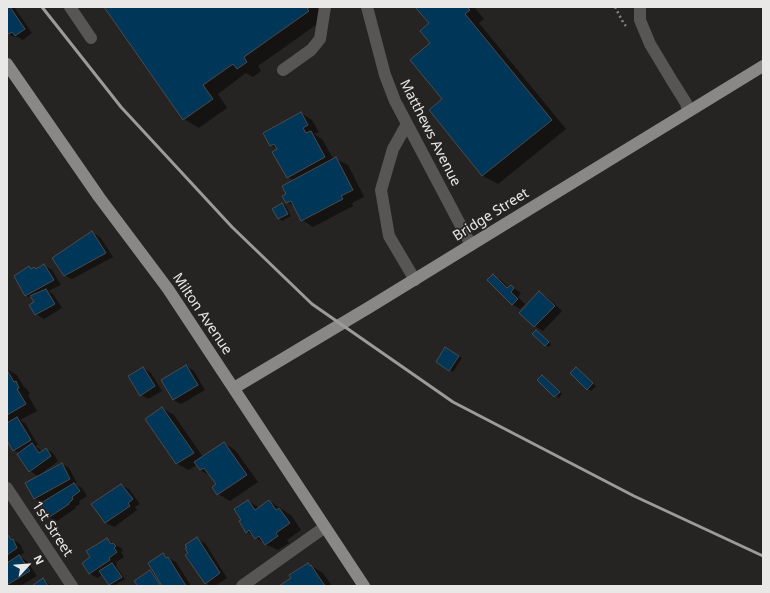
<!DOCTYPE html>
<style>
body{margin:0}
#map{position:relative;width:770px;height:593px;overflow:hidden;background:#262422;font-family:"Noto Sans",sans-serif}
canvas{display:block}
.frame{position:absolute;inset:0;border:8px solid #e9e8e6;pointer-events:none}
.north{position:absolute;left:8px;top:545px;width:40px;height:40px;-webkit-text-stroke:3px #262422;paint-order:stroke;rotate:64deg;font-size:11px;font-weight:700;line-height:16px;text-align:center;color:#e9e8e6}
.north::after{content:'';display:block;margin:auto;width:14px;height:18px;background:#e9e8e6;clip-path:polygon(50% 0,100% 100%,50% 72%,0 100%)}
</style>
<div id="map">
<canvas width="770" height="593"></canvas>
<div class="frame"></div>
<div class="north">N</div>
</div>
<script>
const context = document.querySelector('canvas').getContext('2d');
context.lineJoin = 'round';
function fillPath(path, color) { context.fillStyle = color; context.fill(path, 'evenodd'); }
const toPath = rows => new Path2D(rows.map(r => 'M' + r).join(''));
function strokePath(path, color, width, dash) { context.strokeStyle = color; context.lineWidth = width; context.lineCap = dash ? 'butt' : 'round'; context.setLineDash(dash || []); context.stroke(path); }
function label(font, color, halo, rows, align = 'center') {
  context.font = font + ' "Noto Sans",sans-serif'; context.lineWidth = 3.5; context.setLineDash([]); context.textBaseline = 'middle'; context.strokeStyle = halo; context.fillStyle = color; for (const [text, x, y, turn = 0] of rows) {
    context.save(); context.translate(x, y); context.rotate((+turn || 0) * Math.PI / 180); context.textAlign = isNaN(turn) ? turn : align; if (halo) context.strokeText(text, 0, 0); context.fillText(text, 0, 0); context.restore();
  }
}
const shadow = toPath([
 [7,7,14,7,32,33,23,40,18,37,14,37,7,33],
 [105,7,324,7,323,20,258,66,261,71,253,77,246,73,218,94,227,108,199,128,184,119],
 [416,7,474,7,484,19,479,23,566,129,498,184,483,176,430,111,444,99,432,43,430,24],
 [301,113,312,120,319,132,314,134,322,139,334,160,336,159,348,165,364,197,352,203,353,206,313,227,302,220,295,207,287,202,288,194,294,181,288,177,278,150,271,145],
 [282,204,286,206,291,216,282,221,279,219],
 [92,232,100,237,113,257,72,279,64,275],
 [44,265,52,270,61,285,48,291,53,294,62,308,44,319,36,314,35,303,33,299,25,295,29,268,37,270],
 [493,275,501,280,509,288,511,286,521,293,518,297,525,304,520,309,512,304],
 [539,293,547,297,562,311,543,331,535,326,521,312],
 [539,333,551,344,549,347,545,345],
 [446,349,462,358,453,372,437,362],
 [186,366,194,371,205,390,181,404,173,400],
 [143,368,151,373,162,391,148,399,141,395],
 [7,369,17,375,24,387,27,389,30,394,28,395,37,411,20,420,25,423,38,445,35,446,42,451,46,449,53,453,58,461,38,476,30,471,20,454,14,450,7,439],
 [579,370,596,386,591,391,588,389],
 [542,376,562,394,559,398,538,380],
 [162,408,174,415,203,457,224,443,235,450,258,482,230,501,218,494,213,487,217,484,211,476,200,470,197,465,189,470,177,464,146,419],
 [62,464,69,468,77,483,75,484,82,488,87,496,79,501,80,504,75,507,76,508,57,521,49,517,44,504,35,498],
 [121,485,129,489,140,504,135,507,137,510,114,527,106,523,92,504],
 [248,501,260,508,269,501,291,515,301,530,287,540,289,543,278,550,267,545,247,532,242,520],
 [7,535,21,545,24,553,19,556,27,561,37,576,20,586,7,586],
 [107,539,121,548,123,551,121,552,124,557,116,562,117,565,116,566,125,579,114,586,110,585,103,574,98,578,90,574,83,563,91,558],
 [197,539,205,543,227,578,215,586,211,586,206,583,190,553],
 [163,555,176,562,191,586,139,586,150,571,156,574],
 [308,564,323,573,332,586,281,586,293,579],
 [43,580,52,586,33,586]
]);
const building = toPath([
 [7,7,10,7,25,29,15,36,12,32,9,34,7,33,7,7],
 [104,7,310,7,307,9,309,11,244,57,247,62,237,69,233,64,203,85,213,99,183,120,104,7],
 [415,7,467,7,470,10,465,14,552,120,482,176,429,110,442,99,410,60,430,43,420,31,429,23,415,7],
 [301,112,308,125,303,128,306,133,311,131,325,157,287,178,272,152,277,149,274,144,270,146,263,133,301,112],
 [336,157,353,190,341,196,343,199,301,221,291,201,286,203,282,196,286,194,282,186,336,157],
 [282,203,288,214,278,219,272,209,282,203],
 [92,231,106,253,64,276,52,258,92,231],
 [44,264,54,280,25,296,14,276,29,266,31,269,34,267,36,269,44,264],
 [493,274,507,288,511,285,514,288,511,292,518,299,512,305,487,280,493,274],
 [46,289,55,304,35,315,29,305,34,302,30,296,46,289],
 [539,291,555,306,534,327,519,313,539,291],
 [536,330,549,342,545,346,532,334,536,330],
 [445,347,459,356,449,371,436,362,445,347],
 [186,365,198,385,173,400,161,380,186,365],
 [143,367,155,386,140,396,128,376,143,367],
 [576,367,593,383,587,390,570,373,576,367],
 [7,370,14,382,16,381,19,388,17,389,26,404,7,415,7,370],
 [542,375,560,392,554,397,537,380,542,375],
 [162,407,194,453,176,464,145,419,162,407],
 [17,417,31,440,13,451,7,441,7,423,17,417],
 [224,442,247,475,217,495,212,487,216,484,204,468,200,470,194,462,224,442],
 [32,443,39,453,46,448,51,456,29,472,17,454,32,443],
 [62,463,70,479,34,499,25,483,62,463],
 [74,483,80,491,72,497,73,499,69,503,69,504,48,518,40,505,42,504,41,503,74,483],
 [121,484,133,499,128,503,130,506,105,523,91,504,121,484],
 [248,500,255,510,269,500,276,510,279,508,290,523,276,533,278,536,265,545,259,536,255,539,249,530,246,533,239,521,241,520,234,509,248,500],
 [7,534,12,540,13,539,17,548,7,555,7,534],
 [197,537,220,573,205,584,185,555,188,553,185,548,187,547,185,545,197,537],
 [107,538,111,544,113,543,116,546,114,548,117,552,109,558,110,560,89,574,82,563,90,557,86,551,107,538],
 [163,553,166,558,168,557,186,586,162,586,148,563,163,553],
 [19,555,30,571,7,585,7,563,19,555],
 [112,563,122,577,109,585,99,571,112,563],
 [308,563,310,566,311,565,325,586,279,586,291,578,289,575,308,563],
 [150,570,161,586,138,586,134,581,150,570],
 [43,578,48,586,32,586,43,578]
]);
const path = toPath([
 [615,7,624,24,627,27]
]);
const minor = toPath([
 [70,7,91,38],
 [367,7,385,75,395,101,471,245],
 [640,7,640,20,650,44,671,79,686,103,688,111],
 [283,70,311,50,320,39,325,7],
 [407,124,393,149,381,190,389,236,415,280],
 [7,488,72,586],
 [242,586,325,527]
]);
const major = toPath([
 [7,64,99,197,168,289,364,586],
 [234,388,368,308,763,66]
]);
const rail = toPath([
 [42,7,121,107,232,227,312,304,453,402,634,496,763,556]
]);
const streetNames = [
 ["Matthews Avenue",430,133,63],
 ["Bridge Street",491,215,-32],
 ["Milton Avenue",202,314,56],
 ["1st Street",52,529,57]
];
fillPath(shadow, '#0007');
fillPath(building, '#003658');
strokePath(building, '#4a4c4e', 1);
strokePath(path, '#868583', 2.5, [2, 3]);
strokePath(minor, '#575655', 12);
strokePath(major, '#8a8886', 12);
strokePath(rail, '#9d9b99', 3);
label('14px', '#e9e8e6', '#262422', streetNames);
</script>
